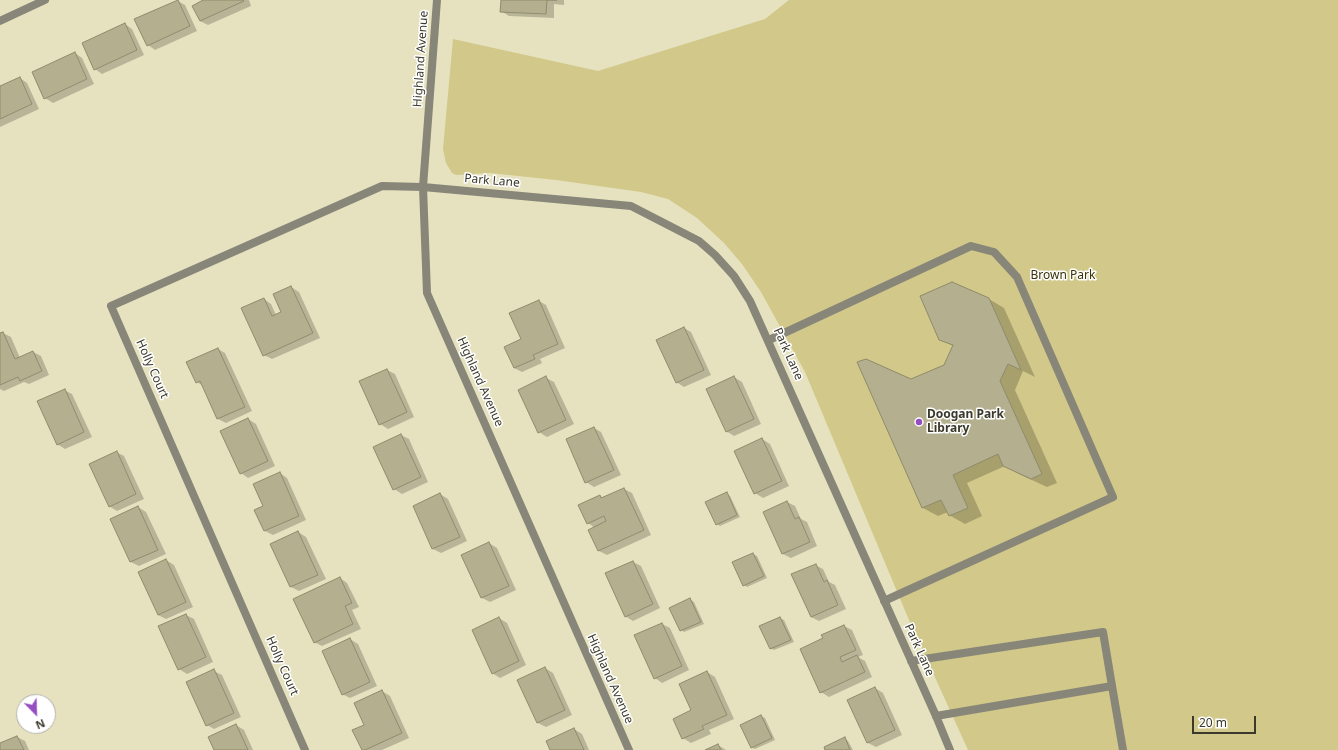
<!DOCTYPE html>
<style>
body{margin:0}
#map{position:relative;width:1338px;height:750px;overflow:hidden;background:#e6e2bf;font-family:"Noto Sans",sans-serif}
canvas{display:block}
.north{position:absolute;left:16px;top:694px;width:40px;height:40px;box-sizing:border-box;background:#fff;border:1px solid #b1b0aa;border-radius:50%;rotate:157deg;font-size:11px;font-weight:700;line-height:16px;text-align:center;color:#3b392b}
.north::after{content:'';display:block;margin:auto;width:14px;height:18px;background:#964dbf;clip-path:polygon(50% 0,100% 100%,50% 72%,0 100%)}
.scale{position:absolute;left:1192px;top:716px;width:64px;height:18px;box-sizing:border-box;border:2px solid #3b392b;border-top:0;padding-left:5px;font-size:12px;line-height:14px;white-space:nowrap;color:#3b392b;-webkit-text-stroke:3px #fff;paint-order:stroke}
</style>
<div id="map">
<canvas width="1338" height="750"></canvas>
<div class="north">N</div>
<div class="scale">20 m</div>
</div>
<script>
const context = document.querySelector('canvas').getContext('2d');
context.lineJoin = 'round';
function fillPath(path, color) { context.fillStyle = color; context.fill(path, 'evenodd'); }
const toPath = rows => new Path2D(rows.map(r => 'M' + r).join(''));
function strokePath(path, color, width, dash) { context.strokeStyle = color; context.lineWidth = width; context.lineCap = dash ? 'butt' : 'round'; context.setLineDash(dash || []); context.stroke(path); }
function label(font, color, halo, rows, align = 'center') {
  context.font = font + ' "Noto Sans",sans-serif'; context.lineWidth = 3; context.setLineDash([]); context.textBaseline = 'middle'; context.strokeStyle = halo; context.fillStyle = color; for (const [text, x, y, turn = 0] of rows) {
    context.save(); context.translate(x, y); context.rotate((+turn || 0) * Math.PI / 180); context.textAlign = isNaN(turn) ? turn : align; if (halo) context.strokeText(text, 0, 0); context.fillText(text, 0, 0); context.restore();
  }
}
const green = toPath([
 [789,0,1338,0,1338,750,968,750,909,620,805,372,761,292,742,264,724,243,697,218,668,199,641,192,556,180,490,173,456,175,452,173,446,163,443,149,453,39,598,71,765,19]
]);
const shadow = toPath([
 [204,0,249,0,251,6,208,25,200,21],
 [501,0,564,0,564,5,554,4,554,18,509,16,501,11,502,1],
 [178,1,185,5,197,31,155,50,148,45],
 [125,24,132,29,144,55,102,74,95,69],
 [75,53,82,58,94,84,53,103,45,98],
 [20,78,27,83,39,109,0,127,0,87],
 [291,287,299,292,320,338,272,359,264,355,264,299,271,304,276,315,282,312],
 [989,299,1004,308,1035,377,1023,371,1015,390,1057,483,1047,487,1019,474,1005,466,967,483,982,516,965,524,949,515,948,512,938,516,923,508,858,363,911,380,944,365,953,346,940,339],
 [539,301,546,305,565,348,540,359,542,363,522,372,514,368,522,340],
 [684,328,691,332,711,375,684,387,676,382],
 [3,333,11,337,20,358,33,352,41,356,49,375,29,384,24,382,4,391,0,389,0,334],
 [218,349,225,353,252,411,226,423,218,419,203,386,197,382],
 [387,370,395,374,414,417,388,429,380,424],
 [734,377,742,382,761,424,734,436,726,431],
 [546,378,554,382,574,424,547,437,539,432],
 [64,390,72,394,92,437,65,449,57,444],
 [248,419,256,424,275,466,248,478,241,473],
 [594,428,601,432,621,475,594,487,586,482],
 [401,435,409,439,428,482,402,494,394,489],
 [762,439,770,444,789,486,763,498,755,493],
 [116,452,124,456,144,499,117,511,109,506],
 [280,473,287,478,306,520,273,535,265,531,256,510,264,507],
 [624,489,632,493,651,535,607,555,599,551,589,530,595,528,588,523,600,496,603,498],
 [726,493,730,496,740,517,720,526,717,524],
 [440,494,448,499,467,541,441,553,433,549,414,507],
 [787,502,795,506,801,519,807,522,817,546,791,558,783,554],
 [138,507,146,512,166,554,139,566,131,562,112,519],
 [298,532,306,537,326,579,299,591,291,587,272,545],
 [489,543,497,548,516,590,490,602,482,598,463,556],
 [753,554,757,556,767,578,747,587,744,585],
 [166,560,174,565,193,607,166,619,158,615],
 [633,562,641,566,660,608,633,621,625,616],
 [815,565,823,569,829,582,835,585,846,609,819,621,811,617],
 [340,578,347,583,359,607,352,610,361,629,322,646,314,642],
 [690,599,694,602,704,624,684,632,681,630],
 [186,615,194,619,213,662,187,674,179,669],
 [499,618,507,623,526,665,500,678,492,673],
 [780,618,784,620,794,642,774,650,770,648],
 [662,624,670,628,689,670,662,683,655,678],
 [844,626,852,630,863,655,858,657,865,661,872,677,829,697,821,692,824,639],
 [350,639,358,644,377,686,350,698,342,694],
 [545,668,553,673,572,715,546,727,538,723,519,680],
 [214,671,222,675,241,717,214,729,207,725],
 [707,672,715,677,734,719,709,730,711,734,691,743,683,738],
 [875,688,883,693,902,735,876,747,868,743,849,700],
 [382,691,390,696,409,738,382,750,363,750,366,725],
 [761,716,765,718,775,740,755,749,751,747],
 [236,725,244,730,253,750,215,750],
 [574,729,582,734,589,750,551,750],
 [17,737,25,741,29,750,0,750,0,744],
 [845,738,848,741,853,750,826,750],
 [718,745,726,750,707,750]
]);
const building = toPath([
 [178,0,190,26,147,46,134,19,178,0],
 [203,0,243,0,244,1,200,21,192,6,203,0],
 [501,0,557,0,547,0,546,14,500,12,501,0],
 [125,23,137,50,94,70,82,43,125,23],
 [75,52,87,79,44,99,32,72,75,52],
 [20,77,32,104,0,119,0,86,20,77],
 [952,282,989,298,1021,370,1008,364,1000,381,1042,474,1031,479,1003,466,998,454,953,475,968,508,949,516,941,500,922,508,857,362,866,359,911,379,944,365,953,345,939,340,920,296,952,282],
 [291,286,313,333,263,356,241,308,264,298,272,316,281,312,273,294,291,286],
 [539,300,558,344,533,355,535,359,514,368,504,347,521,339,509,313,539,300],
 [684,327,704,370,676,383,656,340,684,327],
 [3,332,15,359,33,351,42,371,20,381,18,377,0,385,0,333,3,332],
 [218,348,245,407,217,419,200,381,196,383,186,362,218,348],
 [387,369,407,412,379,425,359,381,387,369],
 [546,376,566,420,538,433,518,390,546,376],
 [734,376,754,419,726,432,706,389,734,376],
 [65,389,84,432,57,445,37,401,65,389],
 [248,418,268,461,240,474,220,431,248,418],
 [594,427,614,470,585,483,566,439,594,427],
 [401,434,421,477,393,490,373,447,401,434],
 [762,438,782,481,754,494,734,451,762,438],
 [117,451,136,494,109,507,89,464,117,451],
 [280,472,299,516,264,531,254,510,263,506,253,484,280,472],
 [624,488,644,530,598,551,588,530,606,521,604,516,587,524,578,505,600,495,601,498,624,488],
 [727,492,737,515,716,525,705,502,727,492],
 [440,493,460,537,432,549,413,506,440,493],
 [787,501,795,519,799,517,810,542,782,554,763,512,787,501],
 [138,506,158,550,130,562,110,519,138,506],
 [298,531,318,575,290,587,270,544,298,531],
 [489,542,509,586,481,598,461,555,489,542],
 [753,553,764,576,743,586,732,562,753,553],
 [166,559,186,602,158,615,138,572,166,559],
 [633,561,653,604,625,617,605,573,633,561],
 [816,564,824,582,827,580,838,605,811,617,791,574,816,564],
 [340,577,352,603,345,606,353,624,314,643,293,599,340,577],
 [690,598,701,622,680,631,669,608,690,598],
 [186,614,206,657,178,670,158,626,186,614],
 [499,617,519,661,492,674,472,630,499,617],
 [780,617,791,640,770,649,759,626,780,617],
 [662,623,682,666,654,679,634,635,662,623],
 [844,625,856,650,840,657,842,662,857,655,865,672,820,693,800,649,823,638,821,635,844,625],
 [350,638,370,682,342,695,322,651,350,638],
 [545,667,565,710,537,723,517,680,545,667],
 [214,669,234,713,206,726,186,682,214,669],
 [707,671,727,715,702,726,704,729,682,739,673,719,691,710,679,684,707,671],
 [875,687,895,730,867,743,847,700,875,687],
 [382,690,402,733,365,750,362,750,352,730,364,725,354,703,382,690],
 [761,715,772,738,751,748,740,725,761,715],
 [236,724,248,750,214,750,208,737,236,724],
 [574,728,584,750,550,750,546,741,574,728],
 [17,736,24,750,0,750,0,743,17,736],
 [845,737,850,750,825,750,824,747,845,737],
 [718,744,721,750,705,750,718,744]
]);
const service = toPath([
 [769,340,971,246,994,252,1017,277,1113,497,884,601],
 [911,661,1103,632,1112,686,936,716]
]);
const minor = toPath([
 [437,0,423,187,427,293,629,750],
 [0,21,45,0],
 [1112,686,1123,750],
 [305,750,111,306,382,186,423,187,631,206,699,241,715,255,734,276,750,301,936,716,950,750]
]);
const markers = [
 [919,422,4,"#964dbf"]
];
const streetNames = [
 ["Highland Avenue",421,59,-86],
 ["Park Lane",492,181,5],
 ["Park Lane",788,354,66],
 ["Holly Court",152,369,66],
 ["Highland Avenue",480,382,66],
 ["Park Lane",919,650,66],
 ["Holly Court",282,666,66],
 ["Highland Avenue",610,679,66]
];
const parkNames = [
 ["Brown Park",1063,276]
];
const poiNames = [
 ["Doogan Park",927,415],
 ["Library",927,429]
];
fillPath(green, '#d1c889');
fillPath(shadow, '#0003');
fillPath(building, '#b4b08f');
strokePath(building, '#8f8b6b', 1);
strokePath(service, '#878678', 8);
strokePath(minor, '#878678', 8);
for (const [x, y, r, color] of markers) { const dot = new Path2D(); dot.arc(x, y, r, 0, 2 * Math.PI); context.fillStyle = color; context.fill(dot); strokePath(dot, '#fff', 1.5); }
label('12px', '#3b392b', '#fff', streetNames);
label('12px', '#383206', '#fff', parkNames);
label('bold 12px', '#3b392b', '#fff', poiNames, 'left');
</script>
